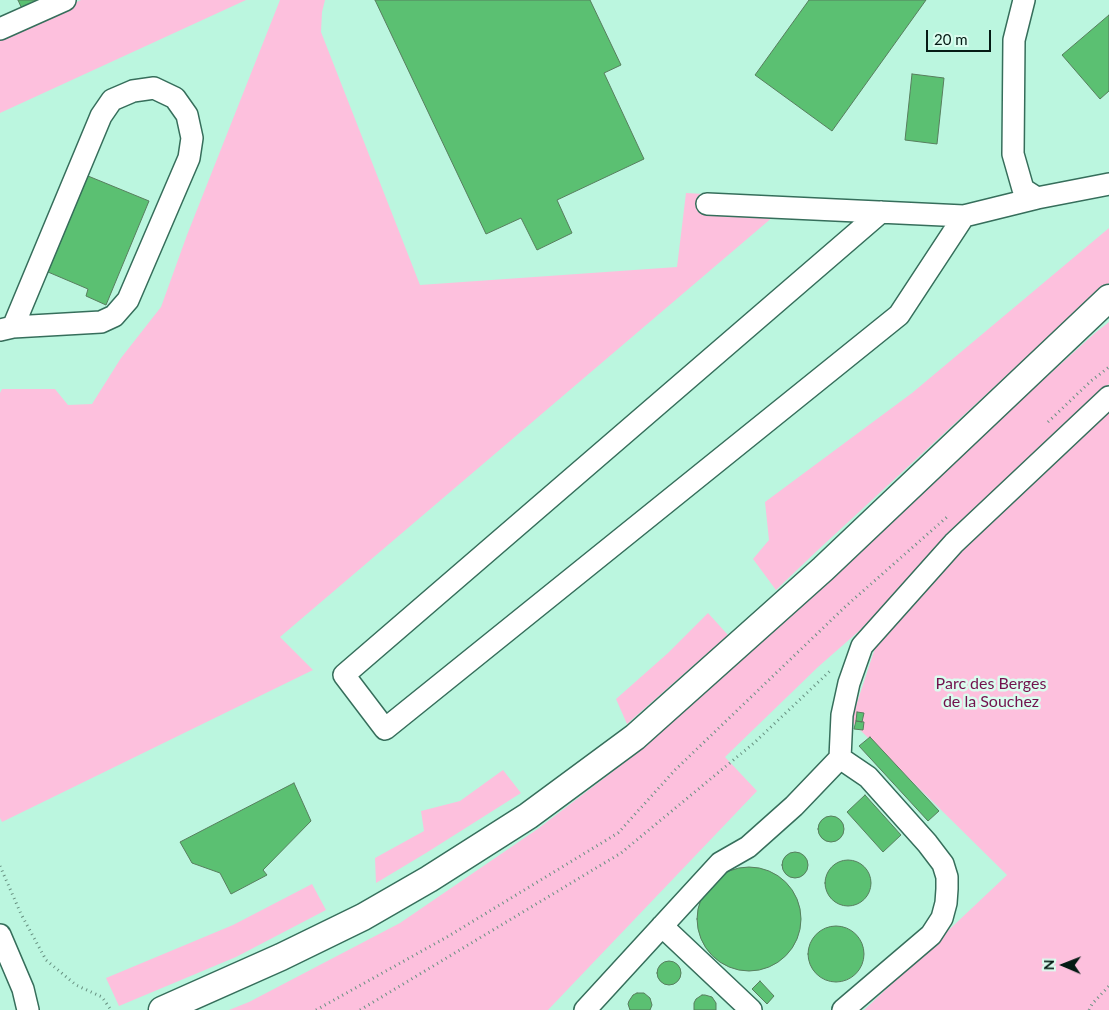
<!DOCTYPE html>
<style>
body{margin:0}
#map{position:relative;width:1109px;height:1010px;overflow:hidden;background:#bbf6df;font-family:Lato,sans-serif}
canvas{display:block}
.north{position:absolute;left:1039px;top:940px;width:50px;height:50px;-webkit-text-stroke:4px #dbfdef;paint-order:stroke;rotate:271deg;font-size:14px;font-weight:700;line-height:20px;text-align:center;color:#041b14}
.north::after{content:'';display:block;margin:auto;width:18px;height:22px;background:#041b14;clip-path:polygon(50% 0,100% 100%,50% 72%,0 100%)}
.scale{position:absolute;left:926px;top:30px;width:65px;height:22px;box-sizing:border-box;border:2px solid #041b14;border-top:0;padding-left:6px;font-size:15px;line-height:18px;white-space:nowrap;color:#041b14;-webkit-text-stroke:4px #dbfdef;paint-order:stroke}
</style>
<div id="map">
<canvas width="1109" height="1010"></canvas>
<div class="north">N</div>
<div class="scale">20 m</div>
</div>
<script>
const context = document.querySelector('canvas').getContext('2d');
context.lineJoin = 'round';
function fillPath(path, color) { context.fillStyle = color; context.fill(path, 'evenodd'); }
const toPath = rows => new Path2D(rows.map(r => 'M' + r).join(''));
function strokePath(path, color, width, dash) { context.strokeStyle = color; context.lineWidth = width; context.lineCap = dash ? 'butt' : 'round'; context.setLineDash(dash || []); context.stroke(path); }
function label(font, color, halo, rows, align = 'center') {
  context.font = font + ' Lato,sans-serif'; context.lineWidth = 5; context.setLineDash([]); context.textBaseline = 'middle'; context.strokeStyle = halo; context.fillStyle = color; for (const [text, x, y, turn = 0] of rows) {
    context.save(); context.translate(x, y); context.rotate((+turn || 0) * Math.PI / 180); context.textAlign = isNaN(turn) ? turn : align; if (halo) context.strokeText(text, 0, 0); context.fillText(text, 0, 0); context.restore();
  }
}
const green = toPath([
 [81,0,246,0,0,113,0,35],
 [280,0,325,0,322,12,321,32,420,285,677,267,686,193,794,199,280,637,313,670,2,822,0,818,0,393,2,389,55,389,68,405,92,404,121,358,161,307,187,235],
 [1109,228,1109,283,1099,290,819,549,776,590,753,559,769,540,765,502,912,393],
 [1109,322,1109,384,949,537,859,631,818,667,725,757,757,791,548,1010,229,1010,249,1002,400,923,539,828,646,746,968,448,1095,333],
 [1109,411,1109,1010,864,1010,1007,875,851,721,877,642,964,548],
 [708,613,728,635,627,724,616,699,668,653],
 [503,770,521,793,426,853,376,883,375,858,424,831,421,811,460,801],
 [312,884,326,910,236,957,119,1006,106,978,233,925]
]);
const building = toPath([
 [18,0,37,0,38,1,22,9,18,0],
 [375,0,590,0,621,65,604,73,644,159,557,200,572,233,537,250,521,218,486,234,375,0],
 [809,0,926,0,832,131,755,75,809,0],
 [1109,15,1109,91,1100,99,1062,55,1109,15],
 [912,74,944,78,937,144,905,140,912,74],
 [88,176,149,201,106,305,86,296,88,289,48,272,88,176],
 [857,712,864,713,862,722,856,721,857,712],
 [856,721,864,722,863,730,854,729,856,721],
 [870,737,939,811,928,821,859,746,870,737],
 [294,783,311,821,263,870,267,875,231,894,220,873,192,863,180,842,294,783],
 [865,795,901,835,883,852,847,812,865,795],
 '818 829a13 13 0 1 1 26 0a13 13 0 1 1-26 0Z',
 '782 865a13 13 0 1 1 26 0a13 13 0 1 1-26 0Z',
 '825 883a23 23 0 1 1 46 0a23 23 0 1 1-46 0Z',
 '697 919a52 52 0 1 1 104 0a52 52 0 1 1-104 0Z',
 '808 954a28 28 0 1 1 56 0a28 28 0 1 1-56 0Z',
 '657 973a12 12 0 1 1 24 0a12 12 0 1 1-24 0Z',
 [760,981,774,996,767,1004,752,989,760,981],
 [637,993,644,993,650,998,652,1005,650,1010,630,1010,628,1004,629,1001,633,995,637,993],
 [702,995,705,995,712,997,716,1003,716,1010,694,1010,694,1003,696,999,702,995]
]);
const path = toPath([
 [1048,422,1091,381,1109,367],
 [0,866,21,914,46,960,76,985,102,997,111,1010],
 [316,1010,447,937,618,833,675,770,846,606,947,517],
 [360,1010,621,853,754,743,830,671],
 [1089,1010,1092,1004,1109,986]
]);
const minor = toPath([
 [1024,0,1014,40,1013,154,1023,189,1037,198,1109,184],
 [0,29,65,0],
 [707,204,964,216,1037,198],
 [881,212,344,675,385,729,899,315,964,216],
 [0,330,13,327,101,322,114,316,128,300,189,158,192,138,187,115,175,98,154,88,133,91,112,100,101,116,13,327],
 [840,758,868,777,927,843,943,864,947,877,947,889,946,903,942,918,931,935,843,1010],
 [662,926,751,1010],
 [0,935,23,989,28,1010],
 [585,1010,720,863,748,847,794,806,840,758,842,715,849,683,862,646,954,543,1109,397]
]);
const major = toPath([
 [162,1010,281,957,363,917,429,879,528,816,635,737,823,569,1109,298]
]);
const parkNames = [
 ["Parc des Berges",991,684],
 ["de la Souchez",991,702]
];
fillPath(green, '#fdc0dd');
fillPath(building, '#5bc072');
strokePath(building, '#577e5e', 1);
strokePath(minor, '#366e5b', 24);
strokePath(major, '#366e5b', 29);
strokePath(path, '#679181', 3, [1, 4]);
strokePath(minor, '#fff', 21);
strokePath(major, '#fff', 26);
label('16px', '#72124d', '#dbfdef', parkNames);
</script>
